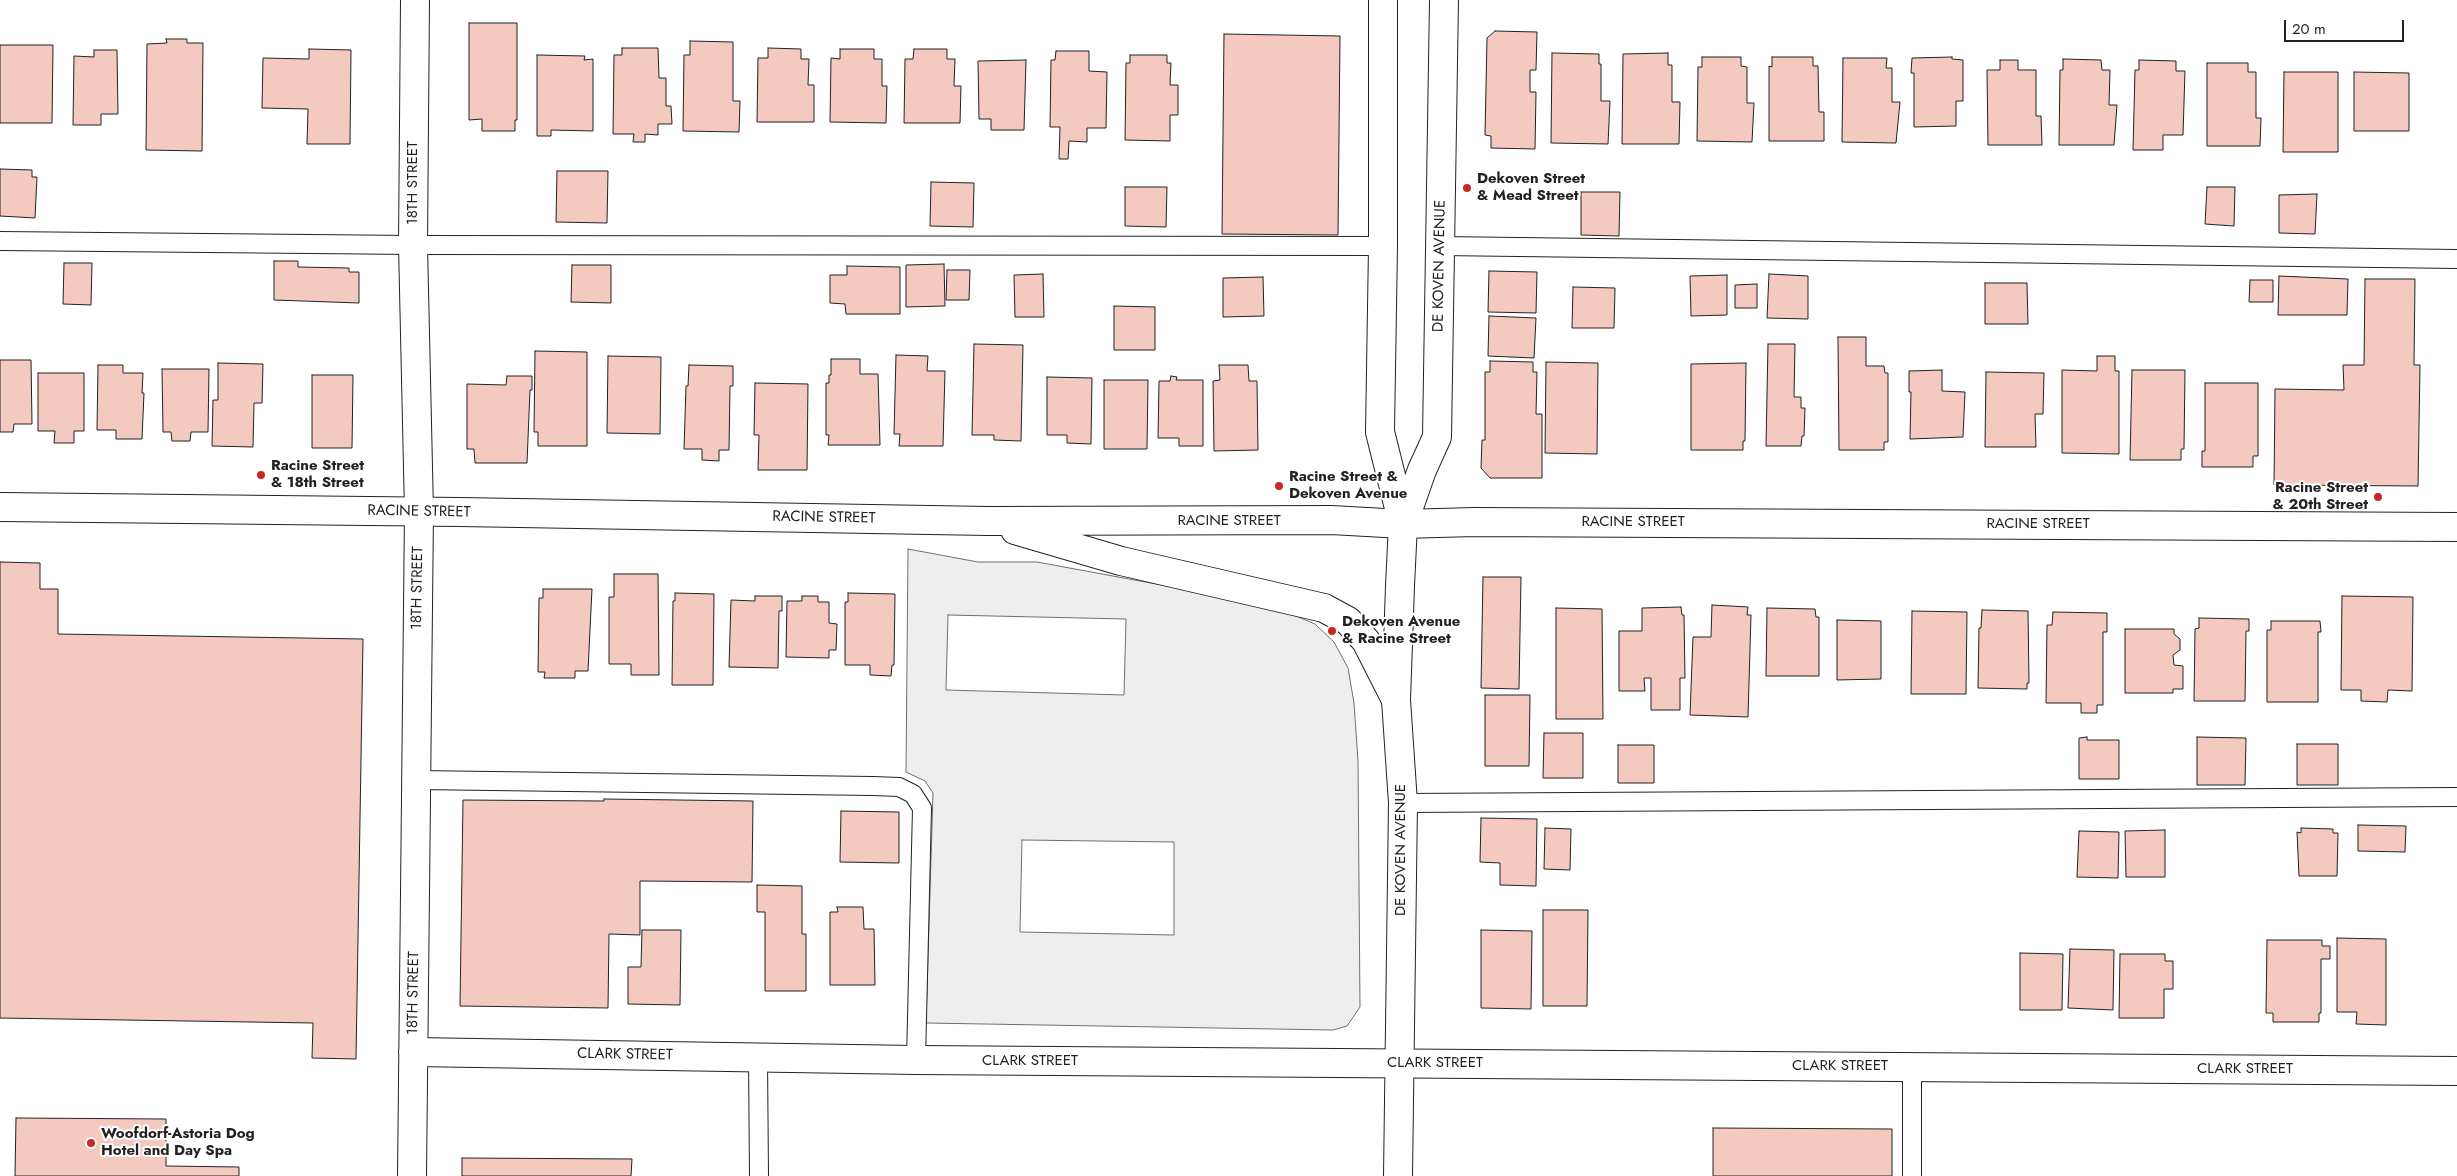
<!DOCTYPE html>
<style>
body{margin:0}
#map{position:relative;width:2457px;height:1176px;overflow:hidden;background:#fff;font-family:Jost,sans-serif}
canvas{display:block}
.scale{position:absolute;left:2284px;top:20px;width:120px;height:22px;box-sizing:border-box;border:2px solid #222;border-top:0;padding-left:6px;font-size:15px;line-height:18px;white-space:nowrap;color:#222;-webkit-text-stroke:4px #fff;paint-order:stroke}
</style>
<div id="map">
<canvas width="2457" height="1176"></canvas>
<div class="scale">20 m</div>
</div>
<script>
const context = document.querySelector('canvas').getContext('2d');
context.lineJoin = 'round';
function fillPath(path, color) { context.fillStyle = color; context.fill(path, 'evenodd'); }
const toPath = rows => new Path2D(rows.map(r => 'M' + r).join(''));
function strokePath(path, color, width, dash) { context.strokeStyle = color; context.lineWidth = width; context.lineCap = dash ? 'butt' : 'round'; context.setLineDash(dash || []); context.stroke(path); }
function label(font, color, halo, rows, align = 'center') {
  context.font = font + ' Jost,sans-serif'; context.lineWidth = 4; context.setLineDash([]); context.textBaseline = 'middle'; context.strokeStyle = halo; context.fillStyle = color; for (const [text, x, y, turn = 0] of rows) {
    context.save(); context.translate(x, y); context.rotate((+turn || 0) * Math.PI / 180); context.textAlign = isNaN(turn) ? turn : align; if (halo) context.strokeText(text, 0, 0); context.fillText(text, 0, 0); context.restore();
  }
}
const green = toPath([
 [908,549,978,562,1037,562,1270,605,1315,624,1334,642,1348,668,1354,703,1358,761,1360,1007,1347,1026,1333,1030,926,1023,933,793,925,781,906,772,908,549],
 [948,615,1126,619,1124,695,946,690,948,615],
 [1022,840,1174,842,1174,935,1020,932,1022,840]
]);
const building = toPath([
 [469,23,517,23,517,120,515,120,515,131,482,131,482,119,469,120,469,23],
 [1495,31,1537,32,1536,70,1530,70,1530,92,1536,92,1535,149,1491,148,1491,136,1485,135,1487,38,1495,31],
 [1224,34,1340,36,1338,235,1222,234,1224,34],
 [166,39,187,39,187,43,203,43,202,151,146,150,147,44,167,43,166,39],
 [690,41,733,42,733,101,740,101,739,132,683,131,684,55,690,55,690,41],
 [0,45,53,45,52,123,0,123,0,45],
 [622,48,658,48,659,78,666,78,666,106,671,106,672,124,658,124,658,135,645,134,645,142,633,142,634,134,613,134,614,55,622,55,622,48],
 [768,48,801,49,801,59,809,59,808,85,814,85,814,122,757,122,758,58,768,58,768,48],
 [309,49,351,50,350,144,307,144,308,109,262,108,263,58,309,59,309,49],
 [840,49,874,49,874,59,882,59,882,86,887,86,886,123,830,122,831,58,840,59,840,49],
 [914,49,947,49,947,59,955,59,954,86,961,86,960,123,904,123,905,59,913,59,914,49],
 [94,50,117,50,118,114,101,114,101,125,73,125,74,56,94,57,94,50],
 [1056,51,1089,51,1089,71,1107,72,1106,128,1087,128,1087,142,1069,141,1068,159,1059,159,1060,127,1050,127,1051,60,1055,60,1056,51],
 [1552,53,1599,54,1599,64,1601,64,1601,101,1610,101,1608,144,1551,143,1552,53],
 [1668,53,1668,65,1672,65,1672,102,1680,102,1679,144,1622,144,1623,54,1668,53],
 [537,55,585,56,584,60,593,59,593,131,551,130,551,136,537,136,537,55],
 [1130,55,1167,55,1167,63,1171,63,1170,85,1178,85,1178,115,1170,115,1170,141,1125,140,1126,63,1130,63,1130,55],
 [1702,57,1741,57,1741,66,1747,67,1747,103,1754,103,1752,142,1697,141,1698,67,1702,67,1702,57],
 [1772,57,1813,57,1813,66,1818,66,1819,112,1824,112,1824,141,1769,141,1769,66,1772,67,1772,57],
 [1952,57,1952,59,1963,60,1963,101,1956,101,1956,126,1914,127,1914,73,1911,73,1912,58,1952,57],
 [1843,58,1887,58,1886,68,1892,68,1892,102,1900,102,1896,143,1842,142,1843,58],
 [2063,59,2101,60,2102,70,2110,70,2109,105,2117,105,2114,145,2059,145,2060,70,2063,70,2063,59],
 [1026,60,1024,130,991,130,991,119,979,119,978,61,1026,60],
 [2000,60,2018,60,2018,70,2036,70,2036,116,2041,116,2042,145,1988,145,1987,70,2000,70,2000,60],
 [2139,60,2176,61,2176,71,2185,71,2183,135,2163,135,2163,150,2133,150,2135,70,2139,70,2139,60],
 [2207,63,2248,63,2248,72,2256,72,2256,118,2261,118,2260,146,2207,146,2207,63],
 [2284,72,2338,72,2338,152,2283,152,2284,72],
 [2354,72,2409,73,2409,131,2354,131,2354,72],
 [0,169,32,170,32,177,37,177,35,218,0,216,0,169],
 [557,171,608,171,607,223,556,222,557,171],
 [931,182,974,183,973,227,930,226,931,182],
 [1125,187,1167,187,1166,227,1125,226,1125,187],
 [2207,187,2235,187,2234,226,2205,224,2207,187],
 [1581,192,1620,192,1619,236,1581,235,1581,192],
 [2317,194,2315,234,2279,233,2279,195,2317,194],
 [274,261,298,261,298,267,349,268,349,272,359,272,359,303,274,300,274,261],
 [64,263,92,263,91,305,63,304,64,263],
 [944,264,945,306,906,307,906,265,944,264],
 [572,265,611,265,611,303,571,302,572,265],
 [847,266,900,267,900,314,846,314,845,304,830,303,830,275,847,275,847,266],
 [947,270,970,270,969,300,946,300,947,270],
 [1489,271,1537,272,1536,313,1488,312,1489,271],
 [1043,274,1044,317,1015,317,1014,275,1043,274],
 [1769,274,1808,276,1808,319,1767,318,1769,274],
 [1727,275,1727,315,1691,316,1690,276,1727,275],
 [2279,276,2348,279,2347,315,2278,315,2279,276],
 [1263,277,1264,316,1223,317,1223,278,1263,277],
 [2365,279,2415,279,2414,365,2420,365,2418,486,2274,485,2275,389,2344,390,2343,365,2364,365,2365,279],
 [2250,280,2273,280,2273,302,2249,302,2250,280],
 [1985,283,2027,283,2028,324,1985,324,1985,283],
 [1757,284,1757,308,1735,308,1735,285,1757,284],
 [1573,287,1615,288,1614,328,1572,328,1573,287],
 [1114,306,1155,307,1155,350,1114,350,1114,306],
 [1489,316,1536,318,1534,358,1488,356,1489,316],
 [1838,337,1866,337,1866,366,1884,366,1885,373,1888,373,1888,442,1884,442,1884,450,1839,450,1838,337],
 [974,344,1023,345,1021,441,994,440,994,435,972,435,974,344],
 [1768,344,1795,344,1794,397,1801,397,1801,408,1805,408,1804,436,1802,436,1801,446,1766,446,1768,344],
 [535,351,587,352,587,446,538,446,538,432,534,432,535,351],
 [896,355,928,356,927,371,945,371,943,446,899,446,900,434,894,434,896,355],
 [608,356,661,357,660,434,607,433,608,356],
 [2097,356,2115,356,2115,371,2119,371,2119,454,2062,453,2062,370,2097,371,2097,356],
 [831,359,860,359,860,374,878,374,880,445,828,445,829,435,826,435,826,383,829,383,829,375,831,375,831,359],
 [0,360,31,360,32,424,14,424,13,432,0,432,0,360],
 [1490,361,1533,362,1533,372,1537,372,1536,414,1542,414,1542,478,1490,478,1481,468,1482,440,1485,440,1485,372,1490,372,1490,361],
 [1546,362,1598,363,1597,454,1545,453,1546,362],
 [218,363,263,364,262,403,254,403,253,447,212,446,213,400,218,400,218,363],
 [1746,363,1745,441,1743,441,1743,450,1691,450,1691,364,1746,363],
 [98,365,123,365,123,373,143,373,142,393,144,393,142,439,116,439,116,430,97,430,98,365],
 [689,365,733,366,733,386,730,386,729,450,719,450,719,461,702,460,702,449,684,449,686,386,688,386,689,365],
 [1219,365,1248,365,1249,381,1257,381,1258,450,1214,451,1213,381,1220,380,1219,365],
 [162,369,209,369,208,432,191,432,190,441,172,441,171,432,163,432,162,369],
 [1942,370,1942,391,1965,392,1963,437,1910,439,1911,392,1909,392,1909,371,1942,370],
 [2132,370,2185,370,2184,449,2181,449,2181,460,2130,460,2132,370],
 [1986,372,2044,373,2043,414,2035,414,2036,447,1985,447,1986,372],
 [38,373,84,373,84,431,74,431,74,443,54,443,55,431,38,431,38,373],
 [312,375,353,375,352,448,312,448,312,375],
 [507,376,532,376,532,390,530,390,527,463,475,463,474,449,467,449,467,384,506,385,507,376],
 [1171,376,1177,377,1176,380,1203,380,1203,446,1179,446,1179,438,1158,438,1159,381,1170,381,1171,376],
 [1047,377,1092,378,1091,444,1067,443,1067,435,1047,435,1047,377],
 [1104,380,1148,380,1147,449,1104,449,1104,380],
 [755,383,808,384,807,470,758,470,759,435,754,435,755,383],
 [2205,383,2258,383,2258,456,2253,456,2253,467,2202,467,2202,451,2205,451,2205,383],
 [0,562,40,563,40,589,58,589,58,634,363,639,356,1059,312,1058,313,1023,0,1018,0,562],
 [614,574,658,574,659,675,631,675,631,664,609,664,609,597,614,597,614,574],
 [1483,577,1521,577,1519,689,1481,688,1483,577],
 [543,589,592,589,588,671,575,671,575,678,544,678,545,672,538,672,539,598,543,598,543,589],
 [675,593,714,594,713,685,672,685,673,601,675,601,675,593],
 [848,593,895,594,894,665,892,665,891,676,870,675,870,665,845,665,845,602,848,602,848,593],
 [755,596,782,596,782,611,779,611,778,668,729,667,731,600,755,601,755,596],
 [802,596,818,596,818,602,829,602,829,623,837,624,836,650,829,650,829,658,786,657,787,601,802,601,802,596],
 [2342,596,2413,597,2412,691,2388,690,2387,702,2361,701,2361,690,2341,690,2342,596],
 [1712,605,1748,607,1747,615,1751,615,1748,717,1690,715,1693,637,1711,637,1712,605],
 [1681,607,1682,615,1684,615,1685,678,1680,678,1680,710,1651,710,1651,678,1644,678,1645,691,1619,691,1619,631,1642,631,1642,608,1681,607],
 [1556,608,1602,609,1603,719,1556,719,1556,608],
 [1767,608,1815,609,1816,617,1819,617,1819,676,1766,676,1767,608],
 [1982,610,2028,611,2029,683,2027,683,2027,689,1978,688,1979,628,1981,628,1982,610],
 [1912,611,1967,612,1966,694,1911,694,1912,611],
 [2053,612,2107,613,2107,632,2103,632,2103,705,2097,705,2097,713,2081,713,2081,703,2046,703,2047,625,2052,625,2053,612],
 [2199,618,2249,619,2249,631,2246,631,2245,701,2194,701,2195,629,2199,628,2199,618],
 [1837,620,1881,621,1881,679,1837,680,1837,620],
 [2271,621,2320,621,2321,632,2318,632,2318,702,2267,702,2267,630,2271,630,2271,621],
 [2125,629,2174,629,2174,634,2180,639,2180,650,2173,655,2174,665,2183,666,2183,689,2173,689,2173,693,2125,693,2125,629],
 [1485,695,1530,695,1529,766,1485,766,1485,695],
 [1544,733,1583,733,1583,778,1543,778,1544,733],
 [2087,737,2087,740,2119,740,2119,779,2079,779,2079,738,2087,737],
 [2197,737,2246,738,2245,785,2197,785,2197,737],
 [2297,744,2338,744,2338,785,2297,785,2297,744],
 [1618,745,1654,745,1654,783,1618,783,1618,745],
 [604,799,753,801,752,882,640,881,640,935,609,934,608,1008,460,1006,463,800,604,801,604,799],
 [841,811,899,812,899,863,840,862,841,811],
 [1481,818,1537,819,1536,886,1500,885,1500,863,1480,862,1481,818],
 [2358,825,2406,826,2405,852,2358,851,2358,825],
 [1545,828,1571,829,1570,870,1544,869,1545,828],
 [2301,828,2333,829,2333,833,2338,833,2337,876,2299,876,2297,832,2301,833,2301,828],
 [2165,830,2165,877,2126,877,2125,831,2165,830],
 [2079,831,2119,832,2118,878,2077,877,2079,831],
 [757,885,802,886,802,934,806,934,806,991,765,991,765,912,757,912,757,885],
 [837,907,863,907,864,929,874,929,875,985,830,985,830,912,838,912,837,907],
 [1543,910,1588,910,1587,1006,1543,1006,1543,910],
 [642,930,681,930,680,1005,628,1004,628,967,641,967,642,930],
 [1481,930,1532,931,1531,1009,1481,1008,1481,930],
 [2337,938,2386,939,2386,1025,2356,1024,2357,1012,2337,1012,2337,938],
 [2267,940,2322,940,2322,946,2330,946,2330,959,2321,959,2321,1013,2319,1013,2319,1022,2273,1022,2273,1013,2266,1013,2267,940],
 [2070,949,2114,950,2113,1010,2068,1008,2070,949],
 [2020,953,2063,954,2062,1010,2020,1010,2020,953],
 [2120,954,2165,954,2165,961,2173,961,2173,989,2164,989,2164,1018,2119,1018,2120,954],
 [16,1118,166,1119,166,1166,239,1167,239,1176,15,1176,16,1118],
 [1713,1128,1892,1129,1892,1176,1713,1176,1713,1128],
 [462,1158,632,1159,631,1176,462,1176,462,1158]
]);
const service = toPath([
 [0,241,413,245,1383,246],
 [1440,246,2457,259],
 [416,780,873,786,899,787,913,794,922,808,916,1060],
 [1403,803,2457,797],
 [758,1058,759,1176],
 [1912,1066,1912,1176]
]);
const minor = toPath([
 [413,1052,916,1060,2457,1071],
 [412,1176,419,512,413,245,415,0]
]);
const tertiary = toPath([
 [1383,0,1383,246,1380,432,1403,524],
 [1398,1176,1403,803,1396,700,1400,586,1403,524,1422,470,1437,437,1444,0]
]);
const primary = toPath([
 [0,507,460,512,988,521,1331,520,1403,524,1474,522,2457,527],
 [1015,530,1121,561,1324,608,1348,621,1366,641,1396,700]
]);
const markers = [
 [1467,188,5,"#c62828"],
 [261,475,5,"#c62828"],
 [1279,486,5,"#c62828"],
 [2378,497,5,"#c62828"],
 [1332,631,5,"#c62828"],
 [91,1143,5,"#c62828"]
];
const poiNames = [
 ["Dekoven Street",1477,179],
 ["& Mead Street",1477,196],
 ["Racine Street",271,466],
 ["& 18th Street",271,483],
 ["Racine Street &",1289,477],
 ["Dekoven Avenue",1289,494],
 ["Racine Street",2368,488,"right"],
 ["& 20th Street",2368,505,"right"],
 ["Dekoven Avenue",1342,622],
 ["& Racine Street",1342,639],
 ["Woofdorf-Astoria Dog",101,1134],
 ["Hotel and Day Spa",101,1151]
];
const streetNames = [
 ["18TH STREET",413,183,-90],
 ["DE KOVEN AVENUE",1440,266,-89],
 ["RACINE STREET",419,512,1],
 ["RACINE STREET",824,518,1],
 ["RACINE STREET",1229,521],
 ["RACINE STREET",1633,522],
 ["RACINE STREET",2038,524],
 ["18TH STREET",418,588,-89],
 ["DE KOVEN AVENUE",1401,850,-90],
 ["18TH STREET",414,993,-89],
 ["CLARK STREET",625,1055,1],
 ["CLARK STREET",1030,1061],
 ["CLARK STREET",1435,1063],
 ["CLARK STREET",1840,1066],
 ["CLARK STREET",2245,1069]
];
fillPath(green, '#eee');
strokePath(green, '#6f6f6f', 1);
fillPath(building, '#f3c9c0');
strokePath(building, '#222', 1);
strokePath(service, '#222', 20);
strokePath(minor, '#222', 30);
strokePath(tertiary, '#222', 30);
strokePath(primary, '#222', 30);
strokePath(service, '#fff', 18);
strokePath(minor, '#fff', 28);
strokePath(tertiary, '#fff', 28);
strokePath(primary, '#fff', 28);
for (const [x, y, r, color] of markers) { const dot = new Path2D(); dot.arc(x, y, r, 0, 2 * Math.PI); context.fillStyle = color; context.fill(dot); strokePath(dot, '#fff', 2); }
label('bold 15px', '#222', '#fff', poiNames, 'left');
label('15px', '#222', '#fff', streetNames);
</script>
